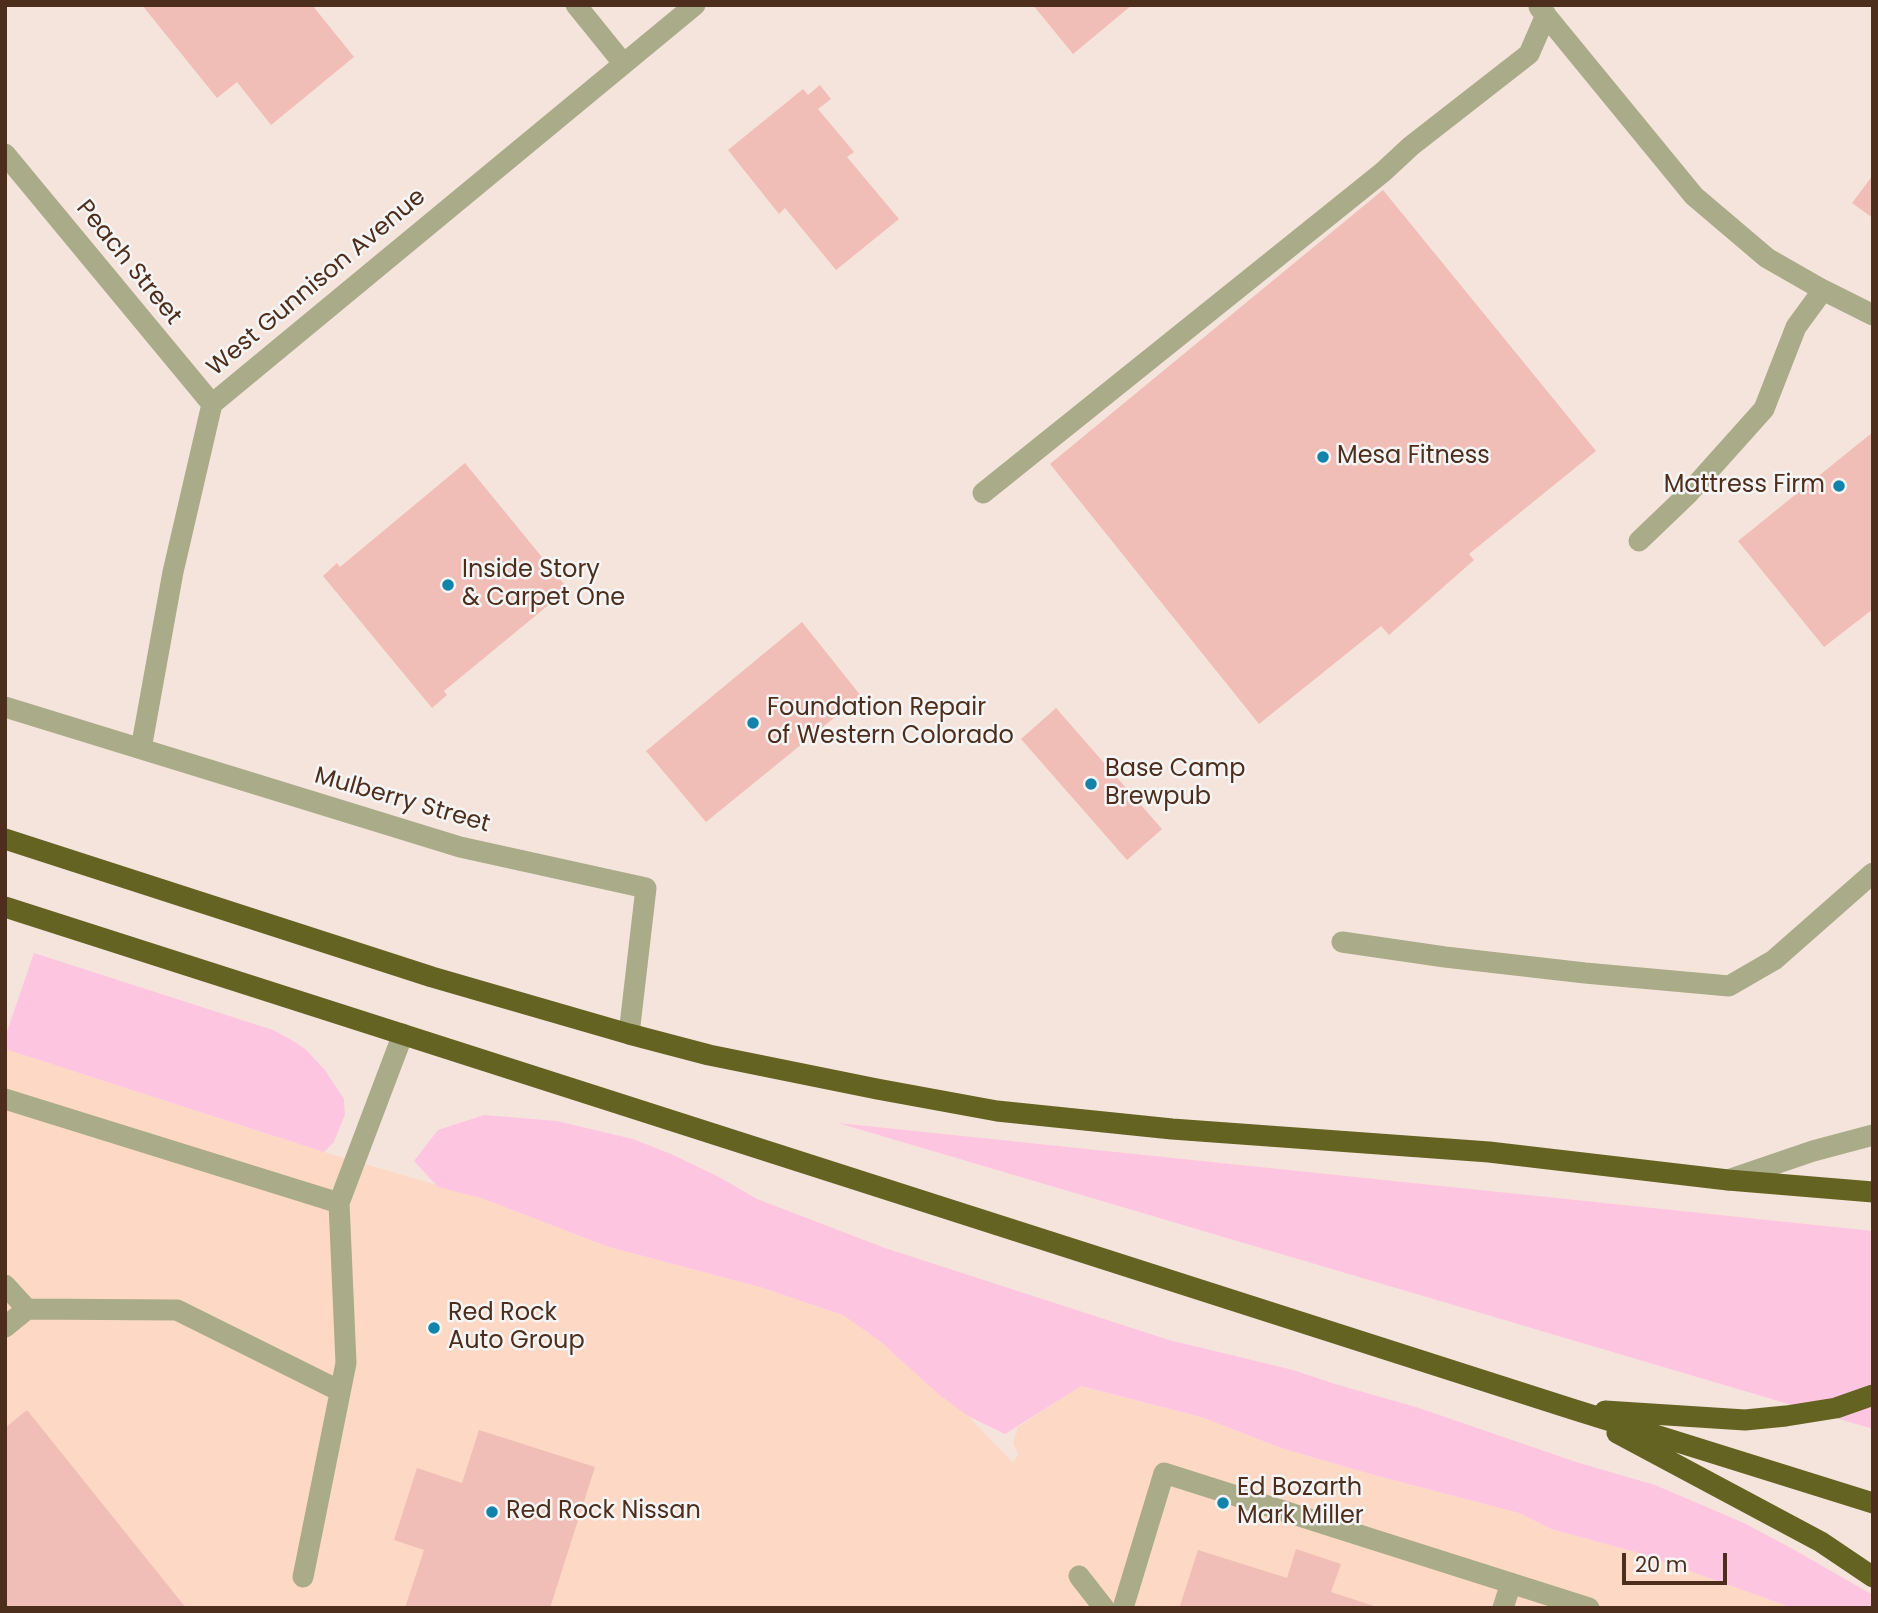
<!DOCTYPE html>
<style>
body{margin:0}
#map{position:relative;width:1878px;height:1613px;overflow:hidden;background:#f5e4dc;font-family:Poppins,sans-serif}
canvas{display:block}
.frame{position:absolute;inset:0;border:7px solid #4d2e1d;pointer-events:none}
.scale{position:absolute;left:1622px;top:1553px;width:105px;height:32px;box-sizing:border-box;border:4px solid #4d2e1d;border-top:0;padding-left:9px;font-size:21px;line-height:24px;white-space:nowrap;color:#4d2e1d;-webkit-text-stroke:5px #f5f5f5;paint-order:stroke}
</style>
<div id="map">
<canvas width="1878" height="1613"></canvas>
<div class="frame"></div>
<div class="scale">20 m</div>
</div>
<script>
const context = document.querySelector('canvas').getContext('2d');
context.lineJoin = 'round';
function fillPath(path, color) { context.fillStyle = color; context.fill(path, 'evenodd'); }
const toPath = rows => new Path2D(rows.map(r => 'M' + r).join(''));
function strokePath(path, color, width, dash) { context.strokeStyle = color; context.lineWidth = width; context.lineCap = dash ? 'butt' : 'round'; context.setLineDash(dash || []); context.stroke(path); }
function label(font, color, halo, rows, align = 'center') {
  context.font = font + ' Poppins,sans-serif'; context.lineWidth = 5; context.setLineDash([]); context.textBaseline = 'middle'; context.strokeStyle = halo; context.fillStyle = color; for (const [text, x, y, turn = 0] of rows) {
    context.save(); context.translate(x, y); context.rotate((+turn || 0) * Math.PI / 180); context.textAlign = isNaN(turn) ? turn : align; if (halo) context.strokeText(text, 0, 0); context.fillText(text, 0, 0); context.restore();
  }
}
const built = toPath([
 [5,1049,324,1152,481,1198,609,1247,760,1287,843,1315,881,1342,938,1394,968,1416,1013,1463,1018,1454,1013,1443,1018,1427,1080,1386,1201,1417,1284,1449,1374,1475,1519,1513,1551,1529,1639,1553,1793,1608,5,1608]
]);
const green = toPath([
 [34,953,273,1030,290,1039,305,1049,325,1070,344,1099,345,1114,334,1142,324,1152,5,1049,5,1037],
 [484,1115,557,1121,633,1139,671,1154,721,1178,757,1199,885,1248,1169,1340,1293,1370,1335,1384,1419,1408,1576,1462,1655,1485,1744,1523,1791,1548,1873,1595,1873,1608,1793,1608,1639,1553,1551,1529,1519,1513,1374,1475,1284,1449,1201,1417,1081,1386,1005,1434,968,1416,938,1394,881,1342,843,1315,760,1287,609,1247,481,1198,438,1187,414,1161,438,1130],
 [838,1123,1873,1231,1873,1429]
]);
const building = toPath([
 [142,5,312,5,354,57,271,125,237,82,217,98],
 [1033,5,1132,5,1073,54],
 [820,85,831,99,818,109,854,152,847,157,899,219,836,270,785,208,779,214,728,150,803,89,808,95],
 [1873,175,1873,218,1852,203],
 [1383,190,1596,451,1469,554,1474,560,1389,635,1381,626,1259,724,1050,464],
 [1873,432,1873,609,1824,647,1738,541],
 [465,463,568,589,444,691,447,695,432,708,323,576,337,563,340,567],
 [802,622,861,696,706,822,646,751],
 [1056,708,1162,829,1127,860,1021,739],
 [27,1410,186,1608,5,1608,5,1428],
 [479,1430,595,1467,550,1608,405,1608,424,1550,394,1540,417,1468,462,1483],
 [1296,1549,1341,1564,1331,1592,1380,1608,1180,1606,1198,1550,1287,1578]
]);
const minor = toPath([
 [576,5,623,63],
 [1539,7,1694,196,1767,258,1823,290,1873,315],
 [5,154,212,404],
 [983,493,1383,172,1411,146,1529,54,1546,15],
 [1639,541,1687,495,1764,409,1796,327,1823,290],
 [5,707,460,847,646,888,629,1034],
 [141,749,173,572,212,404,695,5],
 [1342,942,1445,957,1585,973,1729,986,1774,960,1873,873],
 [5,1099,339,1203,403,1034],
 [1728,1180,1813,1151,1873,1135],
 [5,1285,27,1309,5,1327],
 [27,1309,177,1310,340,1391],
 [1079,1576,1104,1608],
 [303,1577,346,1363,339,1203],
 [1123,1608,1164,1473,1589,1608],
 [1503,1608,1511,1583]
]);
const highway = toPath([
 [5,839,432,977,629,1034,709,1055,877,1089,997,1111,1172,1129,1489,1152,1728,1180,1873,1192],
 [5,907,1572,1409,1873,1503],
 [1605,1411,1745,1420,1786,1416,1836,1408,1873,1395],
 [1617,1433,1821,1542,1873,1577]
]);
const markers = [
 [1323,457,7,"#1283aa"],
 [1839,486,7,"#1283aa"],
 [448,585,7,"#1283aa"],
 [753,723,7,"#1283aa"],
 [1091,784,7,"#1283aa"],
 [434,1328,7,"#1283aa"],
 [1223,1503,7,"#1283aa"],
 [492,1512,7,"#1283aa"]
];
const streetNames = [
 ["Peach Street",128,263,51],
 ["West Gunnison Avenue",317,283,-40],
 ["Mulberry Street",402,801,16]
];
const poiNames = [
 ["Mesa Fitness",1337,457],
 ["Mattress Firm",1825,486,"right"],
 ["Inside Story",462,571],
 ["& Carpet One",462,599],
 ["Foundation Repair",767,709],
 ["of Western Colorado",767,737],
 ["Base Camp",1105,770],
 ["Brewpub",1105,798],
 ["Red Rock",448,1314],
 ["Auto Group",448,1342],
 ["Ed Bozarth",1237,1489],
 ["Mark Miller",1237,1517],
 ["Red Rock Nissan",506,1512]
];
fillPath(built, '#fcd8c5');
fillPath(green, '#fec5e1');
fillPath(building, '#f0beb6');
strokePath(minor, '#aaab88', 21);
strokePath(highway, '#646321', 21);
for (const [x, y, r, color] of markers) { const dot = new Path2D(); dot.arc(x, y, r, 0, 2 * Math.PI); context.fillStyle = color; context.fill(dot); strokePath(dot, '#f5f5f5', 2.5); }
label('24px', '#4d2e1d', '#f5f5f5', streetNames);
label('24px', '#4d2e1d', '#f5f5f5', poiNames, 'left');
</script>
